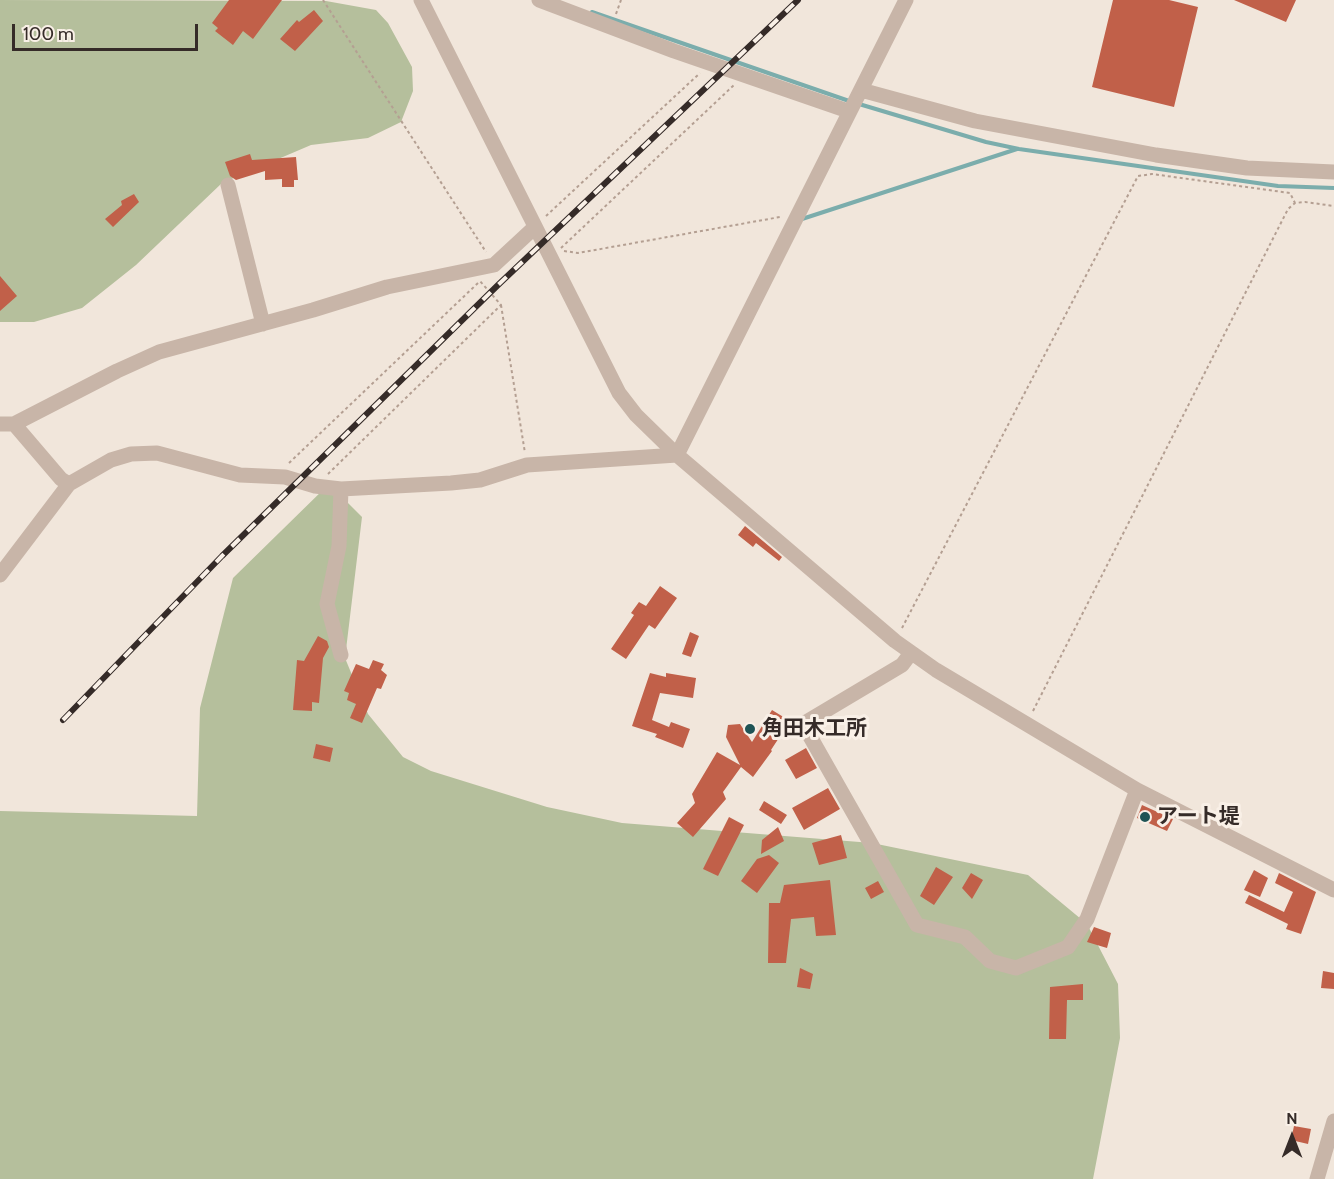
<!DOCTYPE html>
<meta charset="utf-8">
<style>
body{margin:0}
#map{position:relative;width:1334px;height:1179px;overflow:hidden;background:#f1e6db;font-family:Cabin,sans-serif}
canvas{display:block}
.north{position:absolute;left:1262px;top:1107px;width:60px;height:60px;-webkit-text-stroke:4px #f9f0e7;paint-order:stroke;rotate:0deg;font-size:16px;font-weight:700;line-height:24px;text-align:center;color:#352b28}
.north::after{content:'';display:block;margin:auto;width:21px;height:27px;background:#352b28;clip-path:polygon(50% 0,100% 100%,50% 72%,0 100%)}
.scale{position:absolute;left:12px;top:24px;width:186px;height:27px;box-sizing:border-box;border:3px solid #352b28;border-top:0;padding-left:8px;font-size:18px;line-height:21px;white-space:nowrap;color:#352b28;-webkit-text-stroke:4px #f9f0e7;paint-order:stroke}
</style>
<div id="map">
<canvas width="1334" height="1179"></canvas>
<div class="north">N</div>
<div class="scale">100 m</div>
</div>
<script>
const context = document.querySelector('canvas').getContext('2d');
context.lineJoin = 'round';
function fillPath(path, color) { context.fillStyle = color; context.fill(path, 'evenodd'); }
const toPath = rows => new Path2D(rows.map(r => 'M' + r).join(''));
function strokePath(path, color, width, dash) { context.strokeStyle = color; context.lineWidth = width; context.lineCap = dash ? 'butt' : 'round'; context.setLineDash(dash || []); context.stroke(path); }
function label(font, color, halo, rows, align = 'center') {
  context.font = font + ' Cabin,"Noto Sans JP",sans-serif'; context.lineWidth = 6; context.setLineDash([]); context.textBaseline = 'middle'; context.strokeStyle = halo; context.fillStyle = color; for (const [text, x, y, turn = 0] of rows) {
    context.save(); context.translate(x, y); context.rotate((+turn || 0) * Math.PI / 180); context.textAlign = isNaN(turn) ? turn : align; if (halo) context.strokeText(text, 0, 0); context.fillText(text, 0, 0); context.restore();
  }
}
const green = toPath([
 [0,0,326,1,376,10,388,23,412,67,413,91,401,122,368,138,311,145,222,183,136,265,82,308,34,322,0,322],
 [329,484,362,517,345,658,368,714,403,757,431,771,547,807,622,823,872,843,1028,875,1087,924,1118,984,1120,1038,1093,1179,0,1179,0,811,197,816,200,708,233,578]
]);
const stream = toPath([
 [592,12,852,102],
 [859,104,986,142,1019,149,1278,186,1334,188],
 [802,219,1017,149]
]);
const building = toPath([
 [229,0,282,0,253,39,243,31,233,45,215,31,218,28,212,23],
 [1113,0,1169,0,1198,7,1174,107,1092,87],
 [1234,0,1296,0,1286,22],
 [314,10,323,21,295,51,280,39,297,20,299,22],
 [250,154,252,160,296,157,298,180,294,180,294,187,282,187,282,179,265,180,265,171,236,180,230,176,225,162],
 [134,194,139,202,113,227,105,219,122,205,121,201],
 [0,276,17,296,0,311],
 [745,526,782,557,779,561,756,543,753,547,738,535],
 [660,586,677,598,655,629,649,625,626,659,611,649,634,615,631,613,639,602,646,606],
 [690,632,699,636,691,657,682,654],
 [318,636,327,641,329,647,323,658,319,703,312,702,312,711,293,710,297,660,304,661],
 [373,660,384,664,381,670,387,675,381,689,377,688,362,723,350,718,356,704,347,700,349,693,344,691,356,664,369,669],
 [650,673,666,677,666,673,696,678,693,698,660,693,652,720,669,727,671,722,690,729,683,748,655,737,657,734,632,726],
 [772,710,790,721,771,750,772,751,753,777,741,767,723,792,726,799,693,837,677,823,695,803,692,794,717,752,740,765,726,737,728,725,740,724,752,742],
 [316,744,333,748,330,762,313,758],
 [806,748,817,768,796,779,785,760],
 [828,788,840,809,804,830,792,808],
 [764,801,787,815,781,824,759,810],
 [1142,805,1173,819,1167,831,1137,818],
 [729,817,744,825,718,876,703,869],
 [778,827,784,841,761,854,762,840],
 [841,835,847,858,819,865,812,843],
 [769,855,779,863,757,893,741,881,757,859],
 [936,867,953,877,934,905,920,896],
 [1254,870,1268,878,1260,897,1244,890],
 [971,873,983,880,972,899,962,888],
 [1279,873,1316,892,1301,934,1286,929,1288,924,1245,903,1249,895,1284,912,1293,892,1275,883],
 [830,880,836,935,816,936,814,917,791,919,786,963,768,963,769,903,780,903,784,885],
 [878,881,884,892,871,899,865,888],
 [1094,927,1111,933,1107,948,1087,942],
 [800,968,813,974,810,989,797,987],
 [1323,971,1334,973,1334,989,1321,988],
 [1083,984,1083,1000,1067,1000,1066,1039,1049,1039,1050,987],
 [1294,1126,1311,1129,1308,1144,1291,1140]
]);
const path = toPath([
 [323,0,486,252],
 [616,14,621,0],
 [546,216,700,73],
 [561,248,734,85],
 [564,251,578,253,780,217],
 [501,305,525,453],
 [289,463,478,283],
 [328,474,501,305,480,281],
 [902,628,1138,176,1152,174,1290,193,1295,203],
 [1033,711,1288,209,1295,203,1305,202,1334,206]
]);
const minor = toPath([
 [421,0,619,393,636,415,677,455,895,641,936,670,1137,790,1334,890],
 [539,0,674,51,848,111],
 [861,90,975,121,1156,155,1247,168,1334,172],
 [228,185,263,324],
 [0,424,14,424,61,479,69,484],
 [14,424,117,371,159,352,313,310,387,287,494,265,535,227],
 [341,489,339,546,327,604,341,655],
 [0,575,69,484,111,460,131,454,157,453,240,475,285,477,315,486,341,489,451,483,480,480,527,465,677,455,906,0],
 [911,653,902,665,803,724,917,925,965,937,990,961,1016,968,1068,947,1087,919,1137,790],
 [1317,1179,1334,1121]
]);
const rail = toPath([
 [63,720,222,556,498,285,798,0]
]);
const markers = [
 [750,729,6,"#1f5455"],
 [1145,817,6,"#1f5455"]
];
const poiNames = [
 ["角田木工所",762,729],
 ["アート堤",1157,817]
];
fillPath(green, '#b5bf9c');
strokePath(stream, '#7badac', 4);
fillPath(building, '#c16049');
strokePath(path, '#b49f92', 2, [3, 3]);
strokePath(minor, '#c8b5a8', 15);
strokePath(rail, '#352b28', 6);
strokePath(rail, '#f9f0e7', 4, [11]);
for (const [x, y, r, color] of markers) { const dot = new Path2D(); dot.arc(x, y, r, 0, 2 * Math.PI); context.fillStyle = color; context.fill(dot); strokePath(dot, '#f9f0e7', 2); }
label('bold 21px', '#352b28', '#f9f0e7', poiNames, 'left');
</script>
